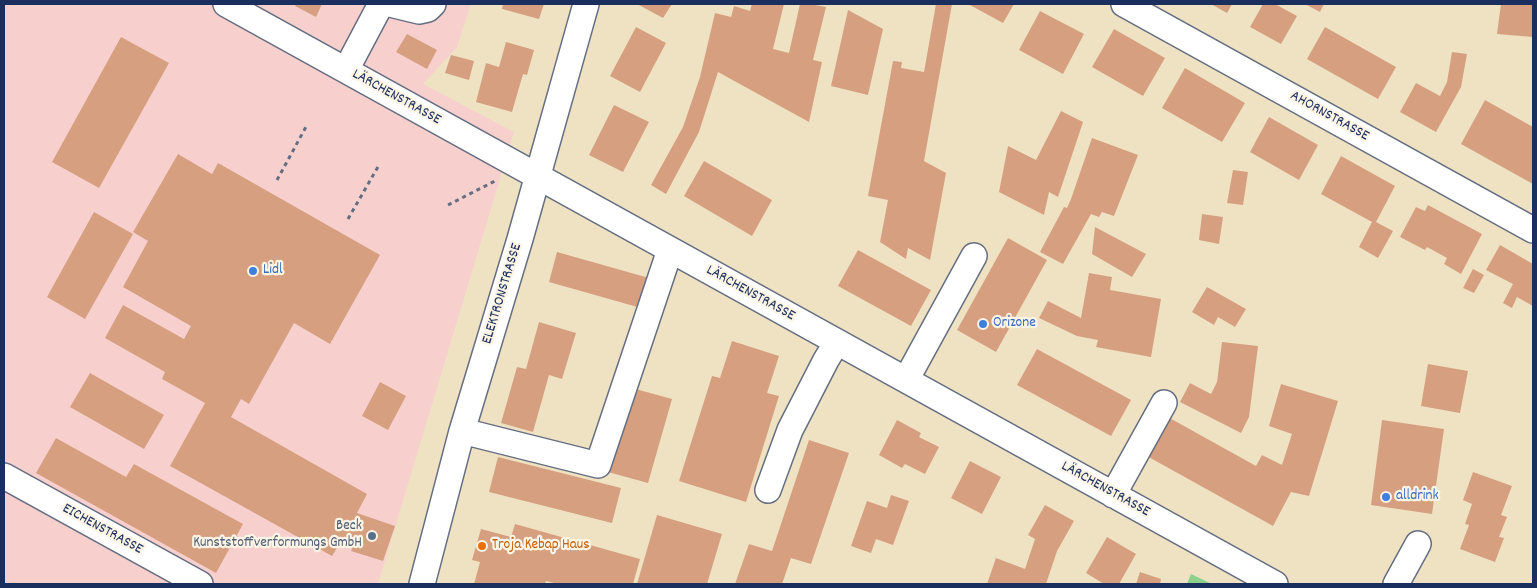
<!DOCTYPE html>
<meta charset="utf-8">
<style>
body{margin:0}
#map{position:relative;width:1537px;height:588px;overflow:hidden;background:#eee2c2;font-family:Dekko,sans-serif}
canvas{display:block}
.frame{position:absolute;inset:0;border:5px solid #1b2f5e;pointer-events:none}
</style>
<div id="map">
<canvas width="1537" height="588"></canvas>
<div class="frame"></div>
</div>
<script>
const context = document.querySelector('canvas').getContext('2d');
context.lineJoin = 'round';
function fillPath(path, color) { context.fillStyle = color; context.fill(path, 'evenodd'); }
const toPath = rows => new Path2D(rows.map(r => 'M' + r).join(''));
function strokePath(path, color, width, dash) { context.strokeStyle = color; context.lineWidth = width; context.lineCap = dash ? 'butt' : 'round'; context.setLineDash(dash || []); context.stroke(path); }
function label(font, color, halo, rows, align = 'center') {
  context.font = font + ' Dekko,sans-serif'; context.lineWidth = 4.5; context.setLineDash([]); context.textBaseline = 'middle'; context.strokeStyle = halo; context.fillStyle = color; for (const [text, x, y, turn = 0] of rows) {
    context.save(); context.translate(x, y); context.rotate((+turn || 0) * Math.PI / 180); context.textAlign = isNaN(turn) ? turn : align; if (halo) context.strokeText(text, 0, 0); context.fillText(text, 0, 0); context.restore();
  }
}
const built = toPath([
 [4,4,471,4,457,47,423,84,514,132,378,584,4,584]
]);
const green = toPath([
 [1191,574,1212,584,1187,584]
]);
const building = toPath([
 [297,4,322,4,316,17,295,6],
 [503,4,544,4,539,19,502,9],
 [637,4,672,4,663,18],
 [752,4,784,4,773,49,789,53,800,4,810,4,826,7,813,60,822,62,809,122,718,72,699,132,666,194,651,185,683,127,700,77,715,13,731,17,734,6,750,11],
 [936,4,952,4,924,161,946,173,930,260,908,248,906,259,880,242,888,200,868,196,893,61,902,62,901,68,924,72],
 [968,4,1014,4,1003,23],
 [1211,4,1232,4,1227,13],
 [1263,4,1275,4,1297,16,1281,44,1250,27],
 [1305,4,1324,4,1320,12],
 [1501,4,1533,4,1533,37,1497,34],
 [848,10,883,29,868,95,831,86],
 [1040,11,1084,34,1063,74,1019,50],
 [636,27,666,43,640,92,610,76],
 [1325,27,1396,67,1378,99,1307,59],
 [1114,29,1165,58,1143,96,1092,67],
 [407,34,437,50,427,69,396,52],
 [121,37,169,63,99,188,52,162],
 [506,42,534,50,527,75,523,74,512,112,476,102,486,63,499,67],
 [1452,52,1467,54,1461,87,1436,132,1400,112,1416,83,1440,96,1447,82],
 [451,55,474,61,469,80,445,73],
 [1185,68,1245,103,1222,142,1162,108],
 [1485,100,1533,127,1533,184,1461,144],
 [614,105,649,122,623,172,589,155],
 [1061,111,1083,122,1058,197,1049,192,1044,215,999,192,1008,146,1036,160],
 [1269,117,1318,145,1299,180,1250,152],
 [1092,138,1138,155,1114,216,1102,212,1099,217,1091,214,1063,264,1040,252,1064,207,1067,208,1071,199],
 [178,154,212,174,218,163,380,255,330,344,294,323,249,404,241,399,231,417,367,494,357,513,395,526,383,561,351,551,352,549,340,543,332,556,170,466,205,403,162,379,165,372,105,338,123,305,184,339,191,326,123,287,148,241,133,232],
 [1341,156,1395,186,1376,222,1393,231,1378,258,1359,247,1372,222,1321,194],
 [704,161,772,200,752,236,684,196],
 [1233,170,1248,172,1243,205,1227,203],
 [1428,205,1482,234,1461,274,1444,264,1447,258,1427,247,1425,250,1400,237,1416,207,1425,211],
 [94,212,133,234,85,319,47,297],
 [1202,214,1223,217,1219,244,1199,240],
 [1095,227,1146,254,1132,277,1092,254],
 [1008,238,1047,260,996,352,957,330],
 [1500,245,1533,264,1533,306,1517,297,1512,308,1503,303,1513,284,1486,270],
 [858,250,931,290,911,326,838,286],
 [557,252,649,278,641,308,549,282],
 [1473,269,1484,275,1474,293,1463,288],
 [1089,273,1112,277,1110,290,1161,299,1151,357,1096,347,1098,340,1077,336,1039,318,1048,301,1081,318],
 [1207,287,1246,309,1235,327,1218,317,1214,325,1192,312],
 [539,322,576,333,562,379,549,375,533,432,501,423,517,367,526,369],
 [732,341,779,356,767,393,779,396,746,502,679,481,712,376,720,378],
 [1222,342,1258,346,1249,417,1241,433,1180,402,1190,383,1211,394,1217,382],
 [1037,349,1131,400,1111,436,1017,385],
 [1428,364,1468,371,1460,413,1421,406],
 [90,373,164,415,144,449,70,407],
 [380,382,406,396,388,430,362,416],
 [1281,384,1338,401,1309,496,1291,492,1273,526,1145,455,1166,416,1256,466,1262,455,1282,465,1292,434,1269,426],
 [632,388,672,399,648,483,608,472],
 [897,420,921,433,919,437,939,447,925,474,905,464,902,468,879,455],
 [1382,420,1444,429,1432,514,1371,505],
 [56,438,126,477,134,464,243,524,216,573,36,473],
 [809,440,849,453,811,564,791,558,782,584,735,584,749,544,772,551],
 [498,457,621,488,612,523,489,492],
 [970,461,1001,477,982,514,951,498],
 [1473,472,1512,486,1501,515,1507,517,1499,537,1504,538,1495,562,1460,549,1469,525,1465,524,1472,504,1463,500],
 [891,495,909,501,893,545,876,539,871,553,851,546,867,501,887,508],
 [1045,505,1074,521,1057,551,1046,584,987,584,996,558,1025,569,1035,539,1028,535],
 [657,515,722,534,707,584,637,584],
 [515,524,640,559,633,584,558,584,546,581,545,584,474,584,480,562,472,560,481,529,511,537],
 [1107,537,1136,554,1119,584,1104,584,1086,573],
 [1140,572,1161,579,1160,584,1136,584]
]);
const path = toPath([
 [277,180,307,125],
 [448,205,497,180],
 [348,219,379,165]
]);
const minor = toPath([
 [226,4,1275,584],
 [390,4,419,11,428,9,433,4],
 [1124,4,1533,230],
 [346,70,381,4],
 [906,380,974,256],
 [462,431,598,465,670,250],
 [4,476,200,584],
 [768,490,790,430,826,360,837,342],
 [1113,495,1164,403],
 [422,584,462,431,520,239,586,4],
 [1396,584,1418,544]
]);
const markers = [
 [253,271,5,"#3f7fe0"],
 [983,324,5,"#3f7fe0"],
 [1386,497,5,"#3f7fe0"],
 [372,536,5,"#5c6f8a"],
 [482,546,5,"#e8710a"]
];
const streetNames = [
 ["LÄRCHENSTRASSE",396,98,29],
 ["AHORNSTRASSE",1329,117,29],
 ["ELEKTRONSTRASSE",503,294,-73],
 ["LÄRCHENSTRASSE",750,294,29],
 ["LÄRCHENSTRASSE",1105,490,29],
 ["EICHENSTRASSE",102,530,29]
];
const shopNames = [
 ["Lidl",263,271],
 ["Orizone",993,324],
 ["alldrink",1396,497]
];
const serviceNames = [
 ["Beck",362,527],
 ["Kunststoffverformungs GmbH",362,544]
];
const foodNames = [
 ["Troja Kebap Haus",492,546]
];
fillPath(built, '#f7d0ce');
fillPath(green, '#8dd089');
fillPath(building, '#d6a080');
strokePath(minor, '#656e81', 28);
strokePath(path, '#656e81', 3, [4, 4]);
strokePath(minor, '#fff', 25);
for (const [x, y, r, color] of markers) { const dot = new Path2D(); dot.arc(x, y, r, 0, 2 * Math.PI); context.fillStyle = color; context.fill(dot); strokePath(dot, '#fcf5e5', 2); }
label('15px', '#1b2f5e', '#fcf5e5', streetNames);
label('15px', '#366cbe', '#fcf5e5', shopNames, 'left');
label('15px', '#4e5e75', '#fcf5e5', serviceNames, 'right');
label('15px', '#c56008', '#fcf5e5', foodNames, 'left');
</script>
